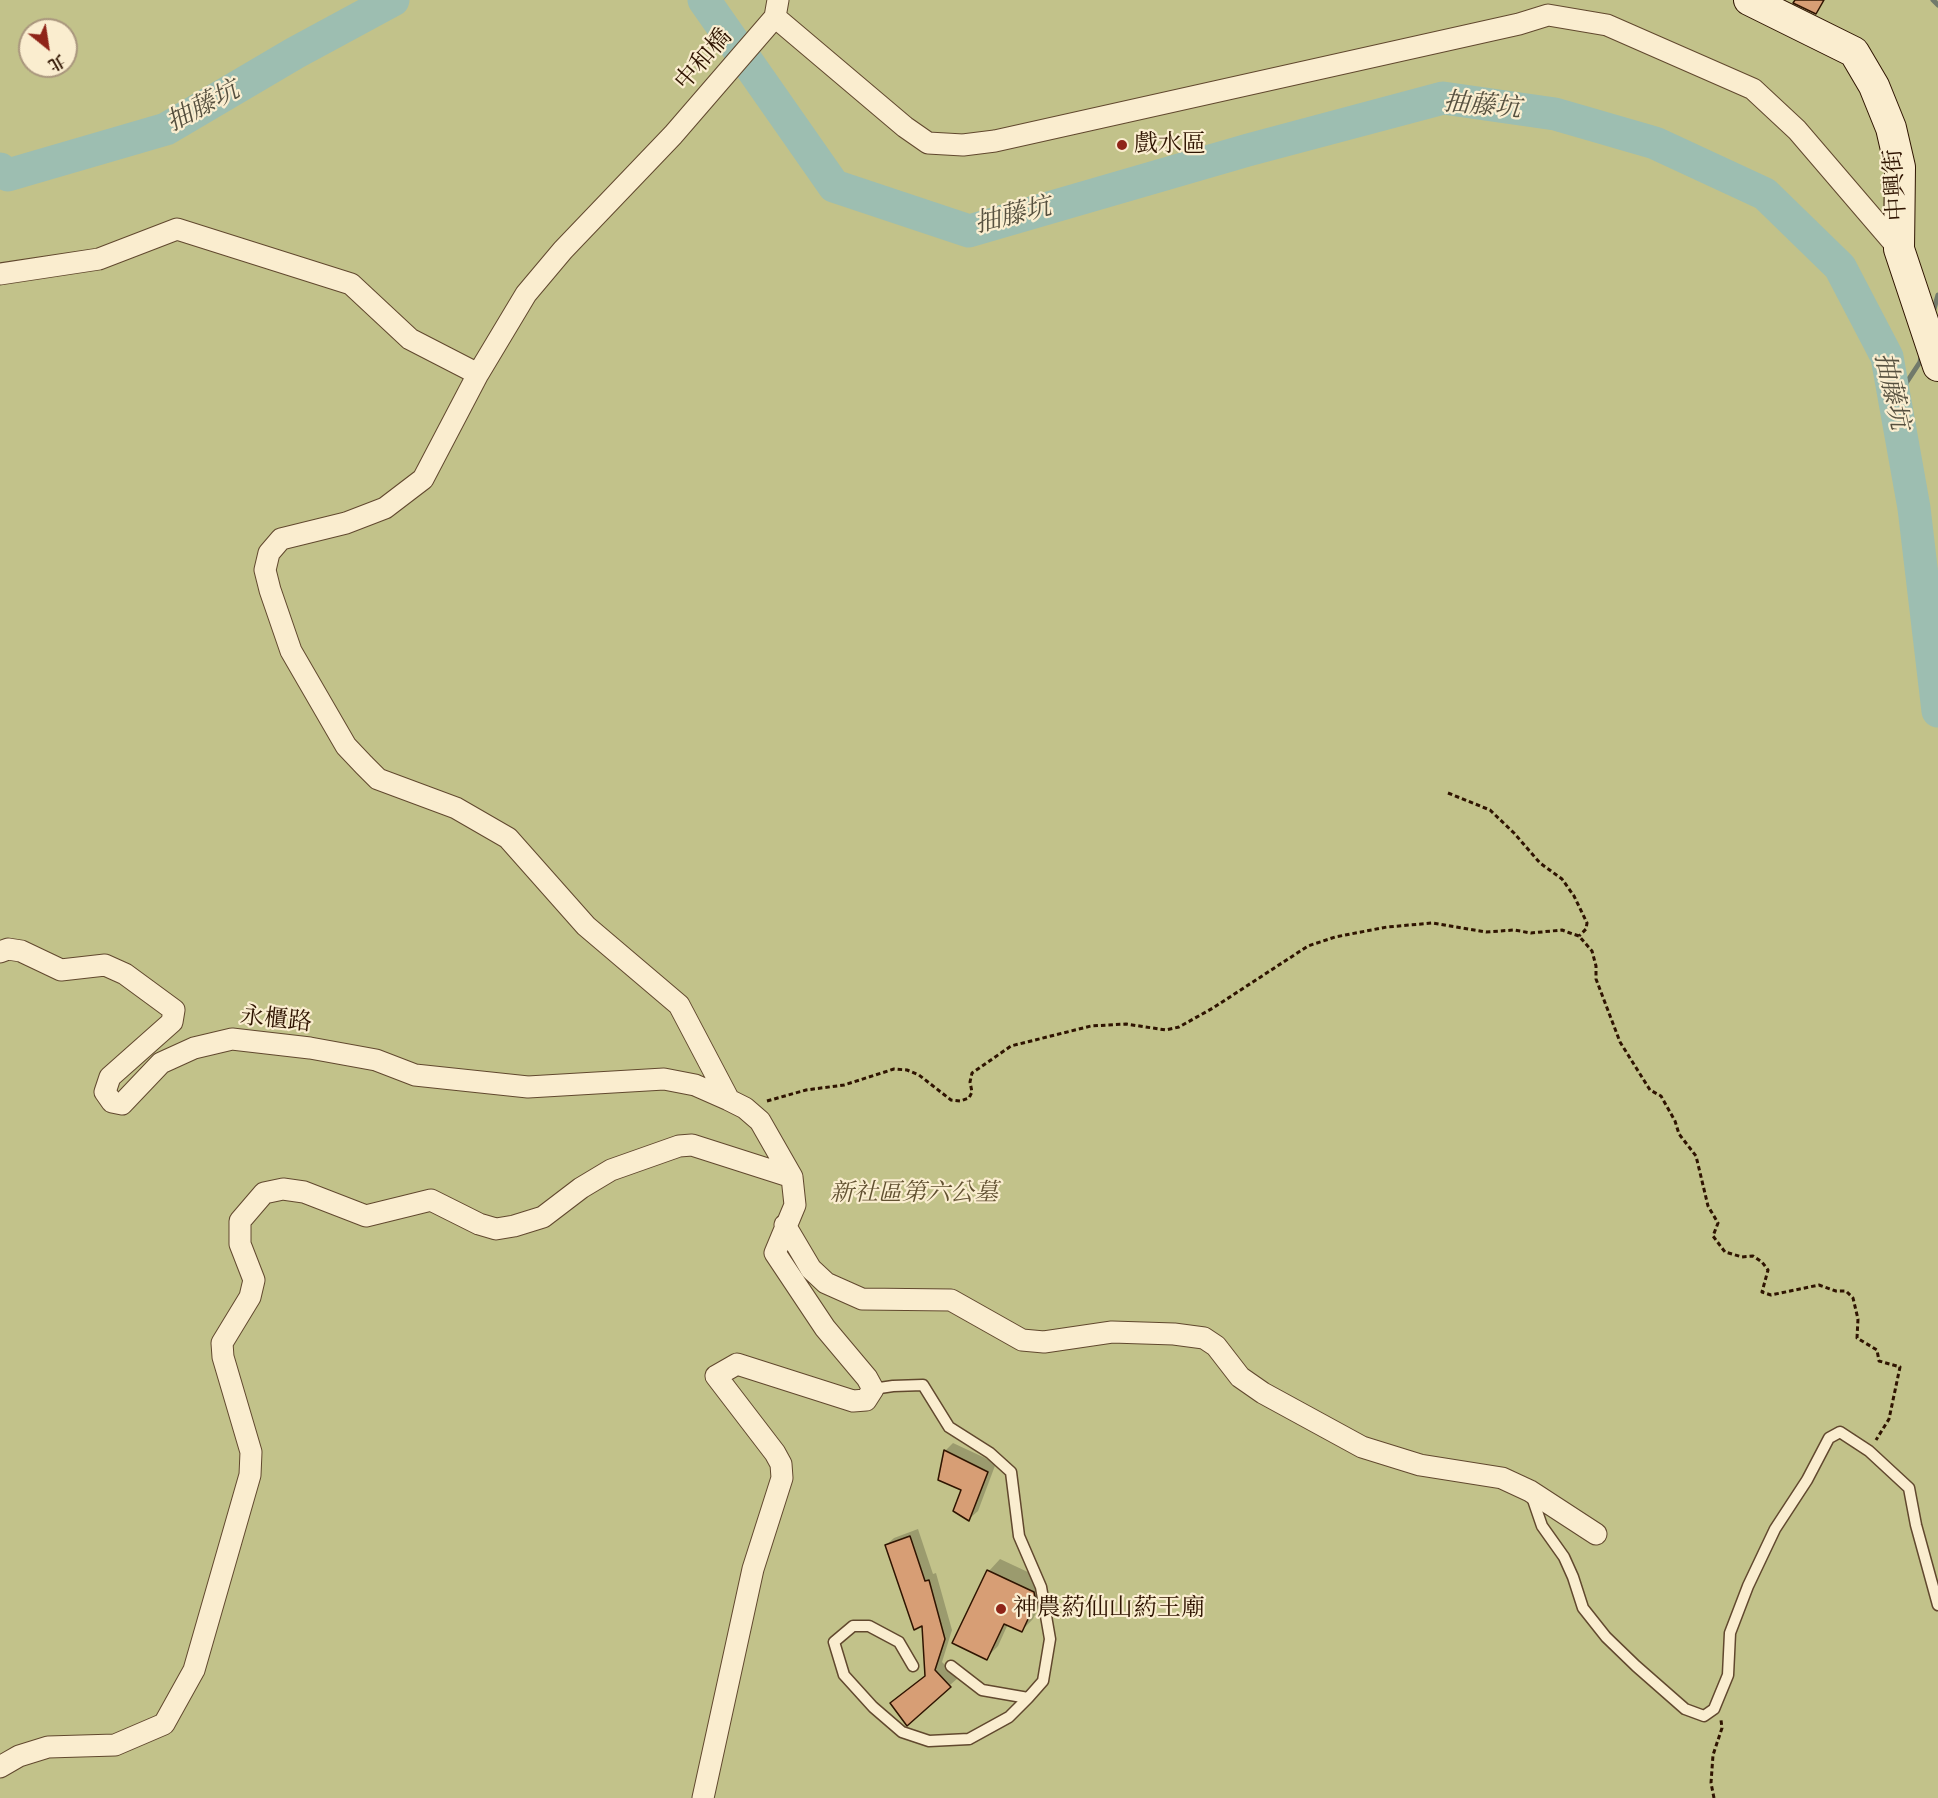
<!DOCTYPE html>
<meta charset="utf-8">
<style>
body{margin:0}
#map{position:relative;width:1938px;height:1798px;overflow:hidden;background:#f7e3b5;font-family:"Old Standard TT","Noto Serif TC",serif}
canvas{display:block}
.north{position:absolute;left:18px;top:18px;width:60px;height:60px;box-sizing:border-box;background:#faedcf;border:2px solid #a9967d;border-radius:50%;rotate:150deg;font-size:16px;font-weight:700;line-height:24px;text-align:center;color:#2f1401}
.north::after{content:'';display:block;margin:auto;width:21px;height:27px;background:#8f2418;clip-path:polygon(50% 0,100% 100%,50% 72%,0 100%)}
</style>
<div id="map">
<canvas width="1938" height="1798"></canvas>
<div class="north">北</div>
</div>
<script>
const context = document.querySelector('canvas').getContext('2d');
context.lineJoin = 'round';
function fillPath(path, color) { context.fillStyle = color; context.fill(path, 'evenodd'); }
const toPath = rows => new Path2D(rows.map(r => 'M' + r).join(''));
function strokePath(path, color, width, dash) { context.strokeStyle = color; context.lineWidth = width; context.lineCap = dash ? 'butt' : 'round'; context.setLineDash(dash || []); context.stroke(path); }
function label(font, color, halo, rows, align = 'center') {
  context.font = font + ' "Old Standard TT","Noto Serif TC",serif'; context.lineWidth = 4.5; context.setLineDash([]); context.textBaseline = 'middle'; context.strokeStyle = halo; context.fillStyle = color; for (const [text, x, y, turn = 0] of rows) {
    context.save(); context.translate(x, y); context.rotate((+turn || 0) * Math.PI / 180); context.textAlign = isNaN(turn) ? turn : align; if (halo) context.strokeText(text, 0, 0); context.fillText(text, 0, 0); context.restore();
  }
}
const green = toPath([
 [0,0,1938,0,1938,1798,0,1798],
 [30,30,66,30,66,66,30,66]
]);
const shadow = toPath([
 [953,1443,996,1463,978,1511,969,1519,963,1489,945,1451],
 [918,1529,933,1574,936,1573,952,1630,942,1662,958,1678,906,1723,927,1675,923,1623,886,1545,894,1538],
 [1000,1559,1045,1580,1047,1589,1033,1619,1021,1631,1008,1624,998,1646,986,1658,954,1642,989,1571]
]);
const stream = toPath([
 [1933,0,1938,5],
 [1934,309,1938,295],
 [1895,400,1920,362,1921,357]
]);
const river = toPath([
 [704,0,834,186,969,231,1248,150,1443,98,1555,114,1655,143,1765,194,1840,267,1887,357,1914,508,1938,711],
 [0,169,8,175,166,129,295,53,393,0]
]);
const building = toPath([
 [1795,0,1824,0,1816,14,1793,3,1795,0],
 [944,1450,988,1472,969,1521,953,1511,961,1490,938,1480,944,1450],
 [910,1536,925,1581,929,1580,945,1639,935,1670,951,1687,907,1726,890,1703,925,1676,922,1626,914,1630,885,1545,910,1536],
 [987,1570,1034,1592,1036,1602,1022,1632,1004,1624,987,1660,952,1643,987,1570]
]);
const path = toPath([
 [1448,793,1490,810,1514,833,1540,863,1562,879,1574,896,1587,923,1586,929,1579,936],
 [767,1101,806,1090,844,1085,894,1069,907,1070,919,1075,951,1100,960,1101,969,1098,972,1092,970,1082,972,1073,1011,1046,1091,1026,1126,1024,1166,1030,1179,1027,1213,1008,1308,946,1335,937,1387,927,1432,923,1486,932,1514,930,1531,933,1562,930,1570,933,1579,936,1592,951,1596,966,1596,979,1620,1042,1650,1090,1661,1096,1675,1121,1679,1134,1696,1156,1708,1206,1718,1223,1713,1236,1725,1252,1742,1257,1753,1256,1762,1262,1768,1270,1762,1292,1771,1295,1819,1285,1836,1291,1846,1291,1853,1298,1858,1319,1857,1338,1877,1350,1879,1361,1900,1367,1889,1419,1876,1440],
 [1714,1798,1711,1783,1713,1755,1722,1728,1721,1720]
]);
const lane = toPath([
 [873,1389,893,1386,923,1385,949,1427,990,1453,1011,1472,1019,1536,1041,1587,1050,1639,1043,1681,1028,1698,982,1690,951,1666],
 [1531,1494,1542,1526,1564,1557,1573,1577,1583,1608,1606,1637,1636,1666,1685,1709,1704,1716,1714,1709,1728,1675,1730,1633,1748,1586,1775,1529,1807,1480,1829,1438,1840,1432,1869,1451,1909,1488,1916,1525,1938,1605],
 [913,1666,899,1642,869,1626,853,1626,834,1642,844,1675,873,1707,902,1732,929,1741,969,1739,1009,1717,1028,1698]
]);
const street = toPath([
 [775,17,905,127,928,143,963,145,995,141,1519,24,1548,15,1607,25,1753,89,1797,130,1899,249],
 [0,274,99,259,177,229,351,284,410,339,478,374],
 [0,952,8,949,21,951,61,970,105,965,125,974,174,1010,172,1022,110,1077,105,1092,112,1102,122,1104,161,1063,194,1048,232,1039,310,1048,376,1060,415,1075,528,1087,664,1079,695,1085,729,1100],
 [785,1225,811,1269,826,1283,862,1299,951,1300,1022,1340,1044,1342,1112,1332,1174,1334,1204,1338,1216,1346,1240,1377,1263,1393,1362,1447,1420,1465,1502,1478,1530,1491,1596,1534],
 [0,1767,19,1756,48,1747,115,1745,164,1724,194,1670,250,1475,251,1452,223,1357,222,1343,250,1297,254,1280,240,1244,240,1221,264,1193,283,1189,304,1192,366,1216,431,1200,479,1224,496,1229,514,1226,543,1217,581,1188,611,1170,679,1146,692,1145,792,1177],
 [703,1798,753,1569,782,1478,781,1464,775,1453,716,1376,737,1364,853,1401,866,1400,873,1389,867,1378,825,1328,775,1253,795,1205,792,1177,760,1121,745,1108,729,1100,679,1005,586,926,508,838,456,808,378,779,364,765,346,746,291,651,270,590,265,570,269,553,281,539,346,523,385,508,423,479,478,374,526,294,563,250,673,135,775,17,778,0]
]);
const secondary = toPath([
 [1749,0,1854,52,1874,86,1891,128,1900,167,1899,249,1938,366]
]);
const markers = [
 [1122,145,6,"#8f2418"],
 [1001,1609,6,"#8f2418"]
];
const streetNames = [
 ["中和橋",704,60,-49],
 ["中興街",1896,185,-94],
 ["永櫃路",276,1020,6]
];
const poiNames = [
 ["戲水區",1134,145],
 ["神農葯仙山葯王廟",1013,1609]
];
const parkNames = [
 ["新社區第六公墓",914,1194]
];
const waterNames = [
 ["抽藤坑",1482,106,5],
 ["抽藤坑",203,107,-28],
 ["抽藤坑",1013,216,-14],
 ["抽藤坑",1891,391,77]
];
fillPath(green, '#c2c28a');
fillPath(shadow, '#0003');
strokePath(stream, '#717a6b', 5);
strokePath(river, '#9dbeb1', 33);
fillPath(building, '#d79e75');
strokePath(building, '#2f1401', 1.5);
strokePath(lane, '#61482e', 13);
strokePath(street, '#61482e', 23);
strokePath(secondary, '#2f1401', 32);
strokePath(path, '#2f1401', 3, [4.5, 3]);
strokePath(lane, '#faedcf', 10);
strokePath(street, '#faedcf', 21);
strokePath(secondary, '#faedcf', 30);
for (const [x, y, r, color] of markers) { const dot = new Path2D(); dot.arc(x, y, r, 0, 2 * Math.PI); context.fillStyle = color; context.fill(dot); strokePath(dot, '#faedcf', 2); }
label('24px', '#2f1401', '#faedcf', streetNames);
label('24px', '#2f1401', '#faedcf', poiNames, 'left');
label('italic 24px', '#625131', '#faedcf', parkNames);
label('italic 26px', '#56503f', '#faedcf', waterNames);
</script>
